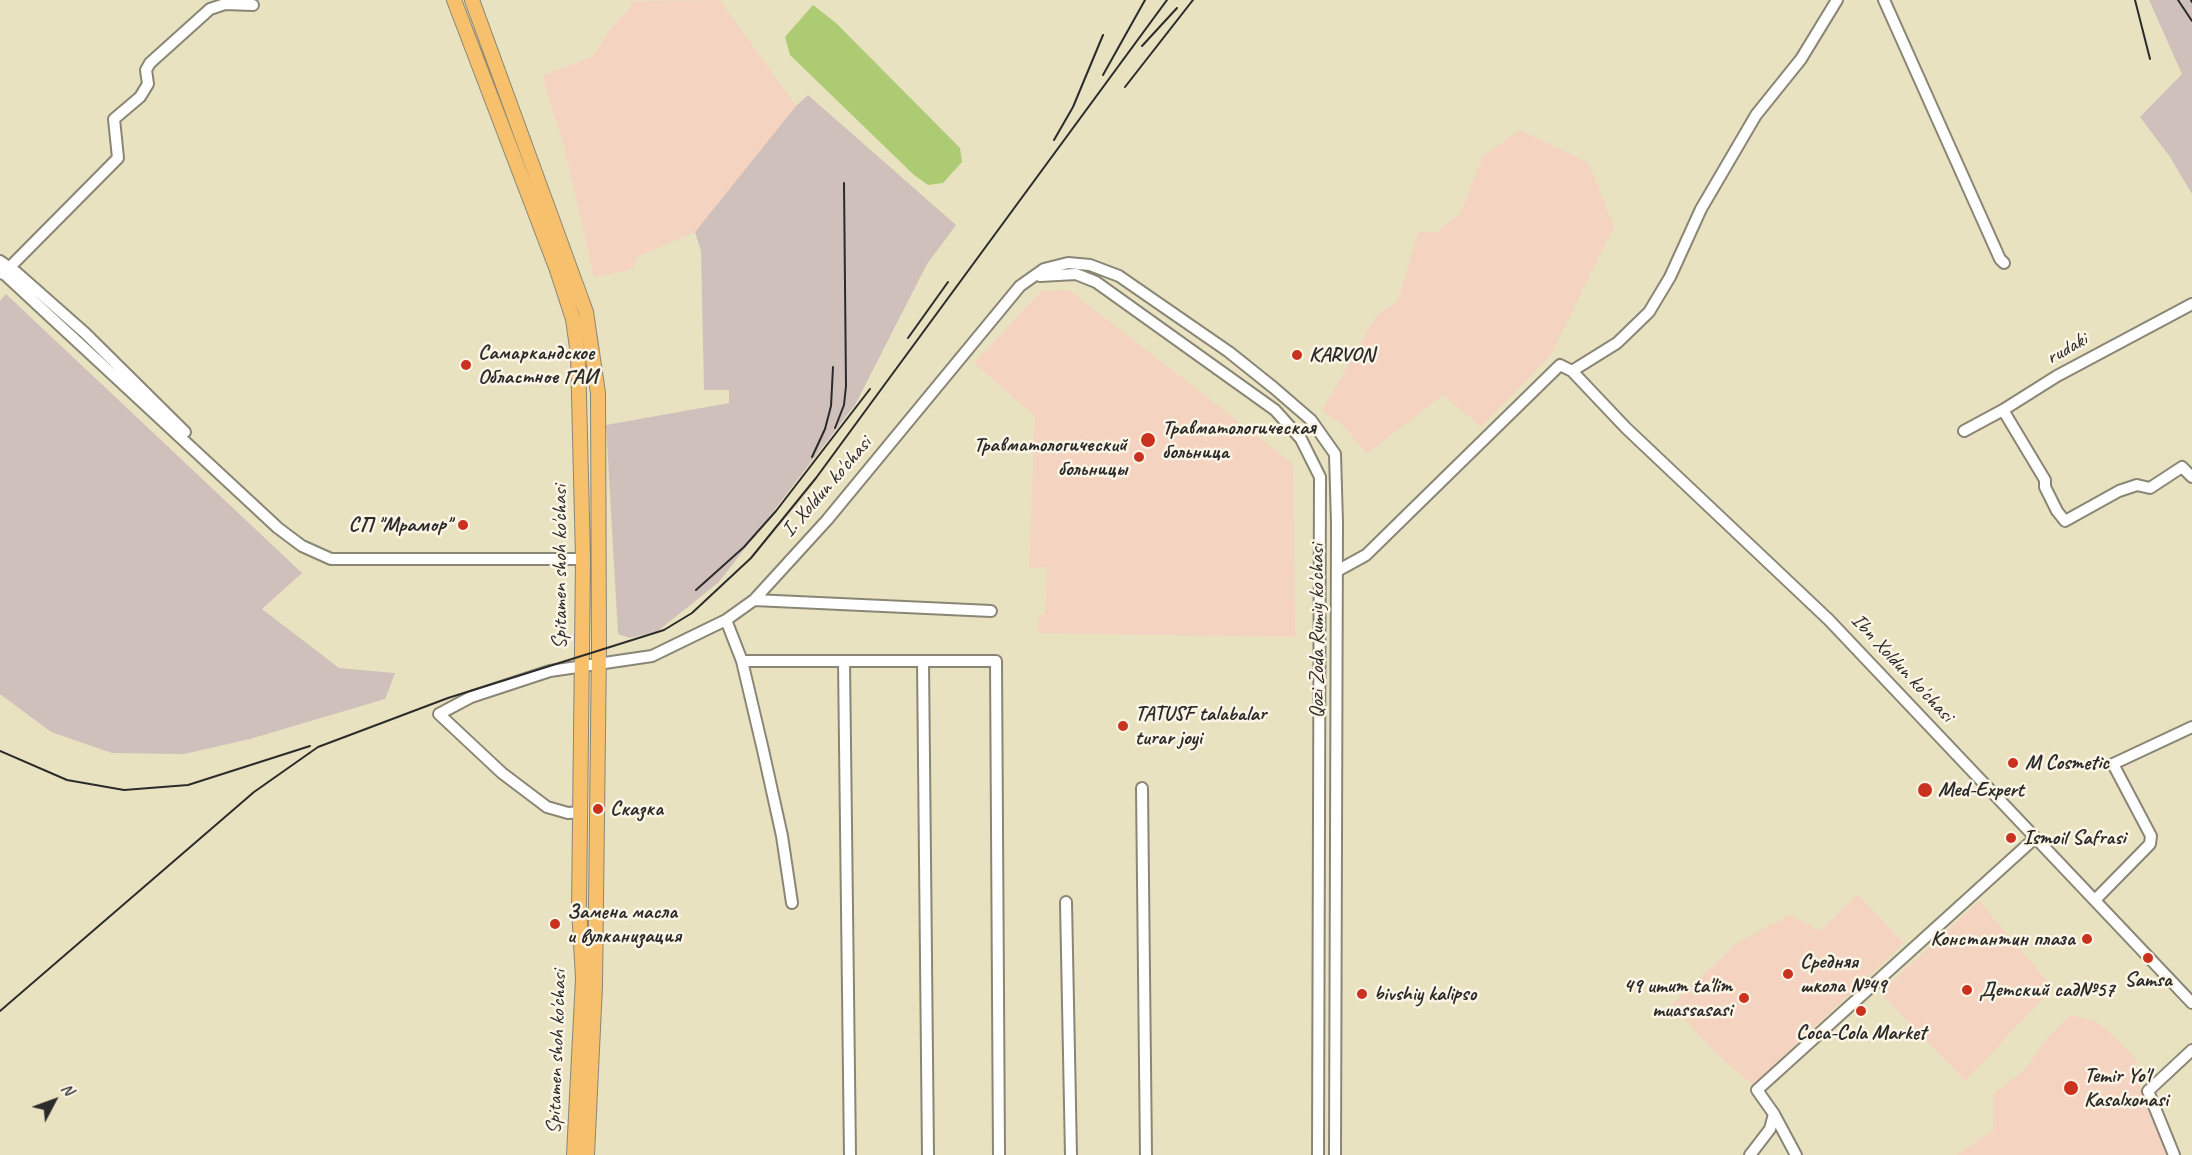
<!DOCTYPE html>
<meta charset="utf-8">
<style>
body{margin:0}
#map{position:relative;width:2192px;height:1155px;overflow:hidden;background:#e9e2c0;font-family:Caveat,sans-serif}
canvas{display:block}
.north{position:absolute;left:24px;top:1071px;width:60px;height:60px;-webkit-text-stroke:4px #fcf5e5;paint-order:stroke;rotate:49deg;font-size:16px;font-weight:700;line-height:24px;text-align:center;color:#2b2b2b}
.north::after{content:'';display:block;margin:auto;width:21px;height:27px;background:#2b2b2b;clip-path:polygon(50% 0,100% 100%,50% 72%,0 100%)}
</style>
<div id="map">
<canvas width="2192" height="1155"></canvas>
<div class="north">N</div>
</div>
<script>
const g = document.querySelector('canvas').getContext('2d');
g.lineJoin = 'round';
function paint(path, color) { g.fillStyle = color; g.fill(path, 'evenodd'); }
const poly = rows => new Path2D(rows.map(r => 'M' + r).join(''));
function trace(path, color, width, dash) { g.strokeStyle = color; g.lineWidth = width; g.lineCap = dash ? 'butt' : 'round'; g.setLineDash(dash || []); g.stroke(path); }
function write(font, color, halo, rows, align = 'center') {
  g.font = font + ' Caveat,sans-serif'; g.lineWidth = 5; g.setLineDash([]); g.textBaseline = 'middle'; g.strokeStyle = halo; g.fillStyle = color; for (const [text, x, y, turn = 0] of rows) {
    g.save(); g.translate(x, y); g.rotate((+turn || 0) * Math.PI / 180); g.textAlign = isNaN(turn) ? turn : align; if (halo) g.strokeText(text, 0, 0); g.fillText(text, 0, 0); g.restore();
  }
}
const built = poly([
 [720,0,796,106,695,232,637,257,633,269,594,277,565,150,542,76,594,56,609,30,631,7,631,1],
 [1520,130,1589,163,1614,227,1551,355,1481,427,1443,395,1367,454,1342,424,1322,411,1376,316,1398,301,1418,232,1436,232,1460,214,1483,156],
 [1069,290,1293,464,1295,637,1038,633,1039,615,1045,615,1047,567,1029,568,1035,416,974,363,1041,291],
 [1858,895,1904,943,1753,1085,1711,1049,1672,1004,1738,942,1791,915,1819,931],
 [1979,901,2053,988,1965,1081,1880,993],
 [2071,1015,2094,1021,2107,1029,2139,1063,2131,1067,2170,1155,1957,1155,1993,1130,1994,1094,2025,1069,2048,1037]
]);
const industrial = poly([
 [2149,0,2192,0,2192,194,2170,157,2140,117,2182,74],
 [808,95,956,225,927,264,855,405,719,582,658,631,630,638,618,634,606,425,729,403,729,390,704,390,701,251,695,232,796,106],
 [6,294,302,573,262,609,339,668,395,673,385,699,250,739,184,754,112,753,51,732,0,694,0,301]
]);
const green = poly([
 [813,5,836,23,960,148,962,162,943,183,928,185,914,175,790,55,785,37]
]);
const minor = poly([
 [1884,0,2000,259,2004,263],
 [0,261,16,272,85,333,185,432],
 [0,270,278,528,302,546,331,559,583,559],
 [3,274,118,158,114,119,140,97,148,84,146,70,150,63,210,9,225,4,253,5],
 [1040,276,1076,274,1096,282,1275,410,1301,439,1320,477,1318,1155],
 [1572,371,1617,343,1649,312,1670,277,1701,209,1756,115,1801,59,1837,0],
 [2003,410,2045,480,2045,487,2057,511,2065,521,2119,491,2137,485,2150,488,2182,467,2192,477],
 [1964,431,2003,410,2057,376,2192,304],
 [1337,571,1366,555,1560,365,1572,371,1626,428,1829,620,2192,1003],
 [754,600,991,611],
 [726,620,742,661,763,750,782,836,792,903],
 [742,661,996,661,999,1155],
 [844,661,850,1155],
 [923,661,928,1155],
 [1142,788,1146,1155],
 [581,812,568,813,547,807,502,773,439,714,471,697,550,671,652,656,726,620,754,600,827,520,1020,286,1044,269,1068,263,1090,265,1119,276,1229,352,1274,388,1311,420,1335,454,1337,523,1335,1155],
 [2096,899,2150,844,2151,836,2113,764,2192,727],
 [1066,902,1071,1155],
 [1774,1114,1796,1155],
 [1750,1155,1770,1129,1774,1114,1757,1090,2035,838],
 [2174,1155,2148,1091,2192,1050]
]);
const major = poly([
 [454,0,557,270,573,319,578,355,583,559,579,908,583,978,574,1155],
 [472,0,586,312,598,393,599,649,595,986,587,1155]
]);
const rail = poly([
 [2135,0,2150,59],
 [2178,0,2192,21],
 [2191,0,2192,2],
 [1142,46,1177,8],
 [1103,75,1145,0],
 [1125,87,1193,0],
 [1054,140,1073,107,1103,35],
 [908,338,948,282],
 [835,428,844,405,846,386,844,183],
 [812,457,825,429,831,406,833,367],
 [696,590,744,547,776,511,870,389],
 [0,751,67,780,124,790,188,785,310,746],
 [0,1011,254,792,318,747,448,698,664,630,692,613,751,558,816,478,1167,0]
]);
const markers = [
 [1297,355,6,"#c8321e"],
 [466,365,6,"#c8321e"],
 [1148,440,8,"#c8321e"],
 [1139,457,6,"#c8321e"],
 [463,525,6,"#c8321e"],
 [1123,726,6,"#c8321e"],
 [2013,763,6,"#c8321e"],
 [1925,790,8,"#c8321e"],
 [598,809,6,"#c8321e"],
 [2011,838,6,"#c8321e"],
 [555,924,6,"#c8321e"],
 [2087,939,6,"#c8321e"],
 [2148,958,6,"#c8321e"],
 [1788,974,6,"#c8321e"],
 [1967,990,6,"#c8321e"],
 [1362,994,6,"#c8321e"],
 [1744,998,6,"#c8321e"],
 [1861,1011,6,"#c8321e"],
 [2071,1088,8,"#c8321e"]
];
const streetNames = [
 ["rudaki",2067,349,-29],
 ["I. Xoldun ko'chasi",827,487,-49],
 ["Spitamen shoh ko'chasi",560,567,-90],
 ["Qozi Zoda Rumiy ko'chasi",1317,631,-90],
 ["Ibn Xoldun ko'chasi",1902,668,47],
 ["Spitamen shoh ko'chasi",557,1052,-88]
];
const poiNames = [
 ["Самаркандское",478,353],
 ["Областное ГАИ",478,377],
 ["KARVON",1309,355],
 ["Травматологическая",1162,428],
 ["больница",1162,452],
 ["Травматологический",1127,445,"right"],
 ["больницы",1127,469,"right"],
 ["СП \"Мрамор\"",451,525,"right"],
 ["TATUSF talabalar",1135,714],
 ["turar joyi",1135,738],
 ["M Cosmetic",2025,763],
 ["Med-Expert",1938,790],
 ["Сказка",610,809],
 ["Ismoil Safrasi",2023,838],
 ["Замена масла",567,912],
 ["и вулканизация",567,936],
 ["Константин плаза",2075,939,"right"],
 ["Средняя",1800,962],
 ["школа №49",1800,986],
 ["Samsa",2148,980,"center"],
 ["49 umum ta'lim",1732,986,"right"],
 ["muassasasi",1732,1010,"right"],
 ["Детский сад№57",1979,990],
 ["bivshiy kalipso",1374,994],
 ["Coca-Cola Market",1861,1033,"center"],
 ["Temir Yo'l",2084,1076],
 ["Kasalxonasi",2084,1100]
];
paint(built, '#f4d3c0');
paint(industrial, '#d0c0bc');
paint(green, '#accb72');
trace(minor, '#8a8676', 14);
trace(major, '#8a8676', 16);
trace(minor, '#fff', 10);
trace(major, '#f7c06c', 14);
trace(rail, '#2b2b2b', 2);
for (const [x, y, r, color] of markers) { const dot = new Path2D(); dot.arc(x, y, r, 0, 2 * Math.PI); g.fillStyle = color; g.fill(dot); trace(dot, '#fcf5e5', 2); }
write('21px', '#2b2b2b', '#fcf5e5', streetNames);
write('bold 21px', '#2b2b2b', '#fcf5e5', poiNames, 'left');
</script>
